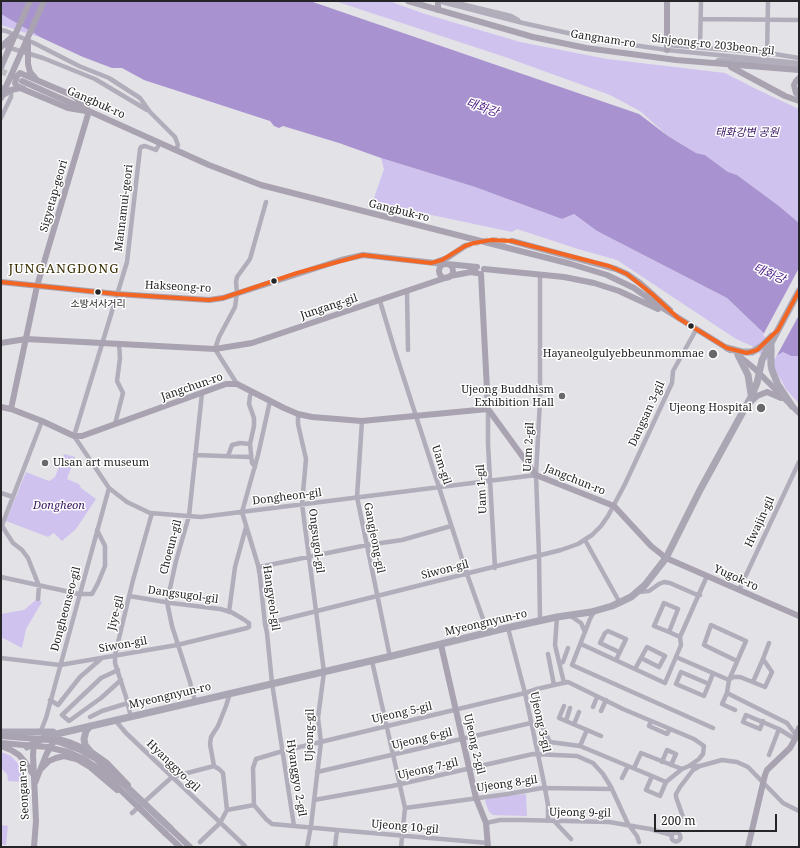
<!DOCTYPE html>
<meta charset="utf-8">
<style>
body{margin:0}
#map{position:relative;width:800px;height:848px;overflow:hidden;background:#e3e2e6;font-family:"Noto Serif",serif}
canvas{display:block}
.frame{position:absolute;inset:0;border:2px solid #252527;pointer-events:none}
.scale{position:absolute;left:654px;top:814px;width:123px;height:18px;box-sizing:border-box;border:2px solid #252527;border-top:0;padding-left:5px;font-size:12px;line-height:14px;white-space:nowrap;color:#252527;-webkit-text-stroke:3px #fff;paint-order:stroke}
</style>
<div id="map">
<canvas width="800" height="848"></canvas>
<div class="frame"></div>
<div class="scale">200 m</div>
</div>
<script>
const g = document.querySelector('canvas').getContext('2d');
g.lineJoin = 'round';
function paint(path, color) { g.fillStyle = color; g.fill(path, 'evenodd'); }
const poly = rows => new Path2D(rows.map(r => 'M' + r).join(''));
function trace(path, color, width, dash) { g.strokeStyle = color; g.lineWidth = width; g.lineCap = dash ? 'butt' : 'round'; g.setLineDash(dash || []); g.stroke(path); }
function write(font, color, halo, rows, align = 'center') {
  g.font = font + ' "Noto Serif","Noto Sans KR",serif'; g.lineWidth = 3; g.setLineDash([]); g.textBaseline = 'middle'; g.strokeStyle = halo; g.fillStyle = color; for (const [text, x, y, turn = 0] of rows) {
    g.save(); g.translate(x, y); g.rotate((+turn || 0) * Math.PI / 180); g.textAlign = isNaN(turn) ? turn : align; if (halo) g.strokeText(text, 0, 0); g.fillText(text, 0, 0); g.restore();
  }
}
const green = poly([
 [335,1,389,1,425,14,520,42,607,59,725,73,756,89,799,109,799,223,779,206,737,175,728,172,705,155,696,153,668,136,640,111,610,95,508,58],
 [1,14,3,15,42,38,1,25],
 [381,158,475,187,562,219,574,214,597,231,727,298,783,352,791,356,799,356,799,404,786,389,773,366,752,346,736,339,617,260,578,249,517,229,512,232,422,213,373,201,384,169],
 [64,454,75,457,67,479,79,484,81,488,96,499,76,529,62,541,54,533,48,537,6,521,26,472,49,481,55,477],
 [37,599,42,602,26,629,22,648,1,637,1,614,24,610],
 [1,752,11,756,22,768,24,773,24,782,8,781,7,774,1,768],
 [526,794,527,816,493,815,489,812,485,801,487,798],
 [1,825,8,826,6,845,1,844]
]);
const water = poly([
 [1,1,310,1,639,114,668,136,696,153,705,155,728,172,737,175,779,206,799,223,799,356,791,356,783,352,774,357,777,351,775,344,727,298,597,231,574,214,562,219,475,187,381,158,339,143,283,126,279,128,274,126,270,121,144,80,122,68,112,68,83,57,42,38,1,14]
]);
const pier = poly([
 [799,268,799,315,775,359,773,359,772,357,775,351,773,345,763,335]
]);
const secondaryTunnel = poly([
 [1,71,16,78],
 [465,246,474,243,491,240,512,241]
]);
const street = poly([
 [438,1,523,23,599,40,667,50,799,63],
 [449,1,511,16,518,20],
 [701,19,799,20],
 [1,30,6,31,34,43,79,66,109,78,140,98,150,112,175,137,178,145,176,150],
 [667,45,768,53,799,58],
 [7,47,43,58,95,79,147,110],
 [700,47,701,1],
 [767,55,768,1],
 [714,63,719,60,799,66],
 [1,87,11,93,11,97,1,118],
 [160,143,156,150,145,146,141,147,140,149,127,262,74,436,109,488,127,502,150,513,201,517,536,475],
 [540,275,540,400,536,475,539,556,540,621],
 [407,292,408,350],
 [380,301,395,351,467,574,488,633],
 [237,384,215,349,219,337,235,307,237,293,236,282,237,277,250,259,266,202],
 [252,392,250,396,249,404,254,418,254,426,250,444,252,463,255,467],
 [488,409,488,444,495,568],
 [298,414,298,424,306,459,302,504,324,672,318,718,321,742,311,826,307,847],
 [362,421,357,497,390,657],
 [115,424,123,393,117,381,120,358,119,343],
 [195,455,251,457],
 [228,456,232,445,240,443,250,444],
 [1,493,13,497],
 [2,526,13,543,22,550,28,558,39,586,38,599],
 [1,528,42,421],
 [585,540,620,603],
 [259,567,367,545,402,540,451,526],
 [1,577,79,594,92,594,98,583,105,566,105,546,97,530],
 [739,590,799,462],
 [638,592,649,591,659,584,664,582,670,583,695,594,700,595],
 [229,612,235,567,246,527],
 [594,612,590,619,572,665,713,728],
 [569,615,581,623,585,632],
 [557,617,555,645,564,683],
 [265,624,561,550,578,544,592,535,601,526,608,516,625,484,672,383,673,371,696,330],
 [508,628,525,693,543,778,548,805,548,821],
 [669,632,678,609,664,603,654,626,669,632,680,637],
 [581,644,665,683,681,645,680,637,707,576],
 [548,654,554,685,537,689,537,702,543,728,550,742,580,746,652,776],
 [676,657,729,680,733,677,740,677,765,687,772,672,763,659,753,682],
 [1,658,60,665,177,645,247,628,249,627,249,623,243,619,231,612,220,609,171,603,129,596],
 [763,659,769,643],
 [616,660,626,639,608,631,605,633,600,643,619,652],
 [372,661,405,808,401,847],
 [737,661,704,645,711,625,746,641,729,680,727,693,787,723,796,735],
 [560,663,563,662,568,648],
 [635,669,647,647,665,656,659,667,641,658],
 [118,670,101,678,62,715,69,721,101,698,121,680],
 [709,684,704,696,676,684,681,672,709,684,713,673],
 [554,685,568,682,623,709,694,739,704,746,703,754,699,759,689,766],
 [727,693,722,704,735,710],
 [50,700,58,705,80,677,102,658],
 [195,701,190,682,172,626,167,602,176,561,189,516,202,393],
 [564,706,559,718,601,736],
 [593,707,597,697],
 [601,711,606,700],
 [90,717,102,711,128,703],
 [131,717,126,697,115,663,115,655,133,580,152,513],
 [115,720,126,733,245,846],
 [566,721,570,708],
 [651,721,649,726,667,734,670,729],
 [763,721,760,729,743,722,746,715,779,729,795,739],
 [574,724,579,712],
 [40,733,46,718,109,488],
 [580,746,587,730],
 [769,755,779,729],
 [662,762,667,750,676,754,671,765],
 [214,766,210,744,211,737,218,726,226,706,230,693],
 [634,768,641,753,682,769],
 [317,772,531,723],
 [622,778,628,766],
 [666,782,652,776,646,790,660,796,666,782,682,769,689,766,700,766],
 [314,800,392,786,533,754,577,756,593,763,603,774,611,787,628,824,637,836,639,842],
 [254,805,266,819,272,824,294,826,272,683,267,633,265,624,260,577,258,565,242,512,258,455,270,401],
 [405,808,508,794,542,788,612,789],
 [227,810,254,805,253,768,256,759,283,751,525,693,537,689],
 [132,813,172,777,214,766,219,769,223,773,227,810],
 [683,817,676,797,676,794,680,787,693,770,700,766,722,760,737,762,748,767,783,803,799,811],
 [554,821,571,839],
 [486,823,500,820,521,820,609,822,650,829,672,835],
 [294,826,337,830],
 '671.5 837a4.5 4.5 0 1 1 9 0a4.5 4.5 0 1 1-9 0Z',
 [200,842,220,823,227,810],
 [335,847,337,830,488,843]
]);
const secondary = poly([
 [408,1,533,37,586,48,676,60,799,70],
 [667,1,667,50],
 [731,67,785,96,799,101],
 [799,78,796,81,794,85,796,93,799,95],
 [22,81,209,165,261,185,571,264,607,275,634,288,661,307,730,350],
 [74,96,88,110],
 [68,108,86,111],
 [512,241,616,269,627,274,640,283,670,310],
 [436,262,447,258,465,246],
 [447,264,477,267],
 '439 271a7 7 0 1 1 14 0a7 7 0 1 1-14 0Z',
 [484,269,564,277,594,283,619,291,658,309],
 [481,274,488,409],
 [450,276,471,272,477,273],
 [1,282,117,294,209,300,223,298,341,260,363,255,444,264],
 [1,343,26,339,215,349,252,343,448,277],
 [739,356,755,369,799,413],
 [749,404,757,396,767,392,781,398],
 [1,407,11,409,42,421,74,436,82,436,226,384,237,384,284,408,298,414,312,417,362,421,488,409,536,475,614,506,651,546,666,558,799,616],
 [11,409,37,286,89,111],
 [441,645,476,798,486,823,488,847],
 [49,736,69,742,90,751,107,763,128,785],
 [34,741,33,755,36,821,34,847],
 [1,746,11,750,19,755,25,762,32,773],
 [73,757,90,767,117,790],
 [42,768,49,761,56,758,64,756,76,759],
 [35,783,46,755,52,744,58,738],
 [170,828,190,847],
 [165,833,180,847],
 [748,847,765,775,767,770,790,748,795,739,799,728]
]);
const primary = poly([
 [771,345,771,365,772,370,778,385,792,406],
 [727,348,742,352,752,352,762,346,772,336],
 [738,355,748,375,751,394],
 [1,732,53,732],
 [27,747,48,736,396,655,502,629,557,617,591,612,612,606,631,597,645,585,666,558,700,490,751,397,757,383,762,360,765,354,799,291],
 [90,751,85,745,84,739,86,731,90,726]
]);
const secondaryBridge = poly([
 [438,1,438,10],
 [28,42,28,64,30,72,36,79],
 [1,47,14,35],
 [1,67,30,1],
 [24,89,17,86,15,83,17,76,20,73,74,96],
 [3,95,11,90,20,88,68,108],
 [1,98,44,1],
 [1,736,49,740,59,742,80,750,96,759,130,790],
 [1,743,47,747,68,752,84,759,100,770,165,833]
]);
const primaryBridge = poly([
 [130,790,170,828]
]);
const bus1 = poly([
 [1,282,117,294,209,300,223,298,297,273,363,255,431,263,442,260,465,246,474,243,491,240,512,241,609,266,627,274,652,294,678,318,727,348,747,353,757,350,778,330,799,291]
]);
const markers = [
 [274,281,3.5,"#252527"],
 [98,292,3.5,"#252527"],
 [691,326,3.5,"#252527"],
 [713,354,5,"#68676a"],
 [562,396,4,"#68676a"],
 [761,408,5,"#68676a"],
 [45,463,4,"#68676a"]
];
const busNames = [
 ["소방서사거리",98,304]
];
const streetNames = [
 ["Gangnam-ro",603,39,9],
 ["Sinjeong-ro 203beon-gil",713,45,6],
 ["Gangbuk-ro",96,103,24],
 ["Sigyetap-geori",54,196,-74],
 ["Mannamui-geori",124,208,-83],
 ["Gangbuk-ro",399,211,14],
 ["Hakseong-ro",178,287,3],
 ["Jungang-gil",329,307,-18],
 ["Jangchun-ro",192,387,-19],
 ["Dangsan 3-gil",647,414,-65],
 ["Uam 2-gil",529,447,-87],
 ["Uam-gil",441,465,72],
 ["Jangchun-ro",575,480,22],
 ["Uam 1-gil",482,489,-93],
 ["Dongheon-gil",287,497,-7],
 ["Hwajin-gil",760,522,-65],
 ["Gangjeong-gil",374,538,79],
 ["Ongsugol-gil",316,541,83],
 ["Choeun-gil",171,547,-75],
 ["Siwon-gil",445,570,-14],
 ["Yugok-ro",736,578,24],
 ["Dangsugol-gil",183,595,8],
 ["Hangyeol-gil",271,598,82],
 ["Dongheonseo-gil",66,609,-75],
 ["Jiye-gil",116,613,-76],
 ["Myeongnyun-ro",486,623,-13],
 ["Siwon-gil",123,645,-10],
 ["Myeongnyun-ro",170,696,-13],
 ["Ujeong 5-gil",402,713,-13],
 ["Ujeong 3-gil",540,722,78],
 ["Ujeong-gil",310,735,-89],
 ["Ujeong 6-gil",422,739,-13],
 ["Ujeong 2-gil",474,744,77],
 ["Hyanggyo-gil",173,766,44],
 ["Ujeong 7-gil",428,769,-13],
 ["Hyanggyo 2-gil",296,778,81],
 ["Ujeong 8-gil",507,784,-8],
 ["Seongan-ro",24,790,-93],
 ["Ujeong 9-gil",580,813,1],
 ["Ujeong 10-gil",405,827,5]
];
const parkNames = [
 ["태화강변 공원",747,133],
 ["Dongheon",59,506]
];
const poiNames = [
 ["Hayaneolgulyebbeunmommae",704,354],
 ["Ujeong Buddhism",554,390],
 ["Exhibition Hall",554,403],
 ["Ujeong Hospital",752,408],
 ["Ulsan art museum",53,463,"left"]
];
const waterNames = [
 ["태화강",482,108,19],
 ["태화강",769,274,24]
];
const quarterNames = [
 ["JUNGANGDONG",64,269]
];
paint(green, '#d0c2ef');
paint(water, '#a893d0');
paint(pier, '#e3e2e6');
trace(secondaryTunnel, '#bdbcc0', 6, [6, 3]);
trace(street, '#b1adba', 4.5);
trace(secondary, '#a8a2b1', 6);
trace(primary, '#aaa6b3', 7);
trace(secondaryBridge, '#a8a2b1', 6);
trace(primaryBridge, '#aaa6b3', 7);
trace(bus1, '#f26522', 4);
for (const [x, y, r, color] of markers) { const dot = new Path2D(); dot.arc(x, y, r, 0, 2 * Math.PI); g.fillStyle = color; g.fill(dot); trace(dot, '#fff', 1.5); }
write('10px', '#252527', '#fff', busNames);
write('11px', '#252527', '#fff', streetNames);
write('italic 11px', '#340f5e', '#fff', parkNames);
write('11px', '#252527', '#fff', poiNames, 'right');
write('italic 12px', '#4f2188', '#fff', waterNames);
g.letterSpacing = '1px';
write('13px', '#3a2e03', '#fff', quarterNames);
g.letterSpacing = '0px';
</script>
